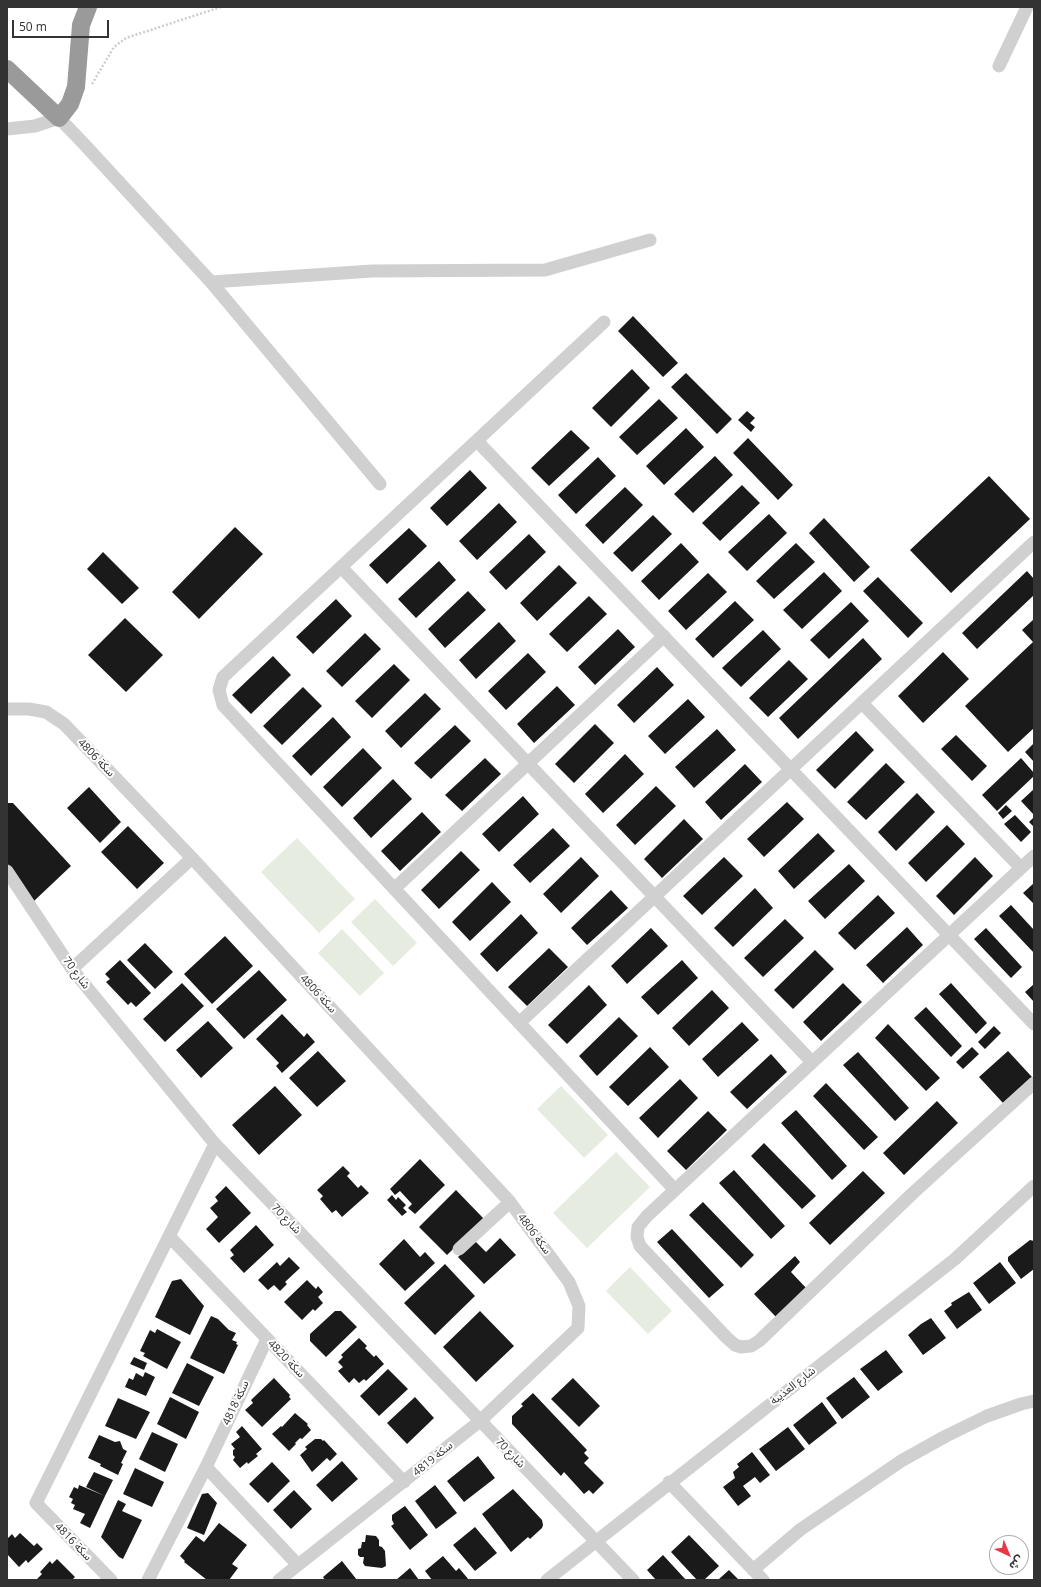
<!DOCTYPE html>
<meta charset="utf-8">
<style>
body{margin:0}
#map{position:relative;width:1041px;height:1587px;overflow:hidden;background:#fff;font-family:"Open Sans","Noto Sans Arabic",sans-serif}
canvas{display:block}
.frame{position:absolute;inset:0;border:8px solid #333;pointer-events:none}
.north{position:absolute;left:989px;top:1535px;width:40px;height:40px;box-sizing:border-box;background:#fff;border:1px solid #adadad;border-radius:50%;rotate:136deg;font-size:11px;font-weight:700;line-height:16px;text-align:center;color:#333}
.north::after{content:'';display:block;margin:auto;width:14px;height:18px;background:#e63946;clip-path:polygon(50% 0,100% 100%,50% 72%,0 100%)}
.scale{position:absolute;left:12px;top:20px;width:97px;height:18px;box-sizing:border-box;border:2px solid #333;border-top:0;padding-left:5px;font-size:12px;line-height:14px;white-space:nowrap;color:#333;-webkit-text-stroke:3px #fff;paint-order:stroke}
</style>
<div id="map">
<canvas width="1041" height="1587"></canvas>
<div class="frame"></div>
<div class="north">ش</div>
<div class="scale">50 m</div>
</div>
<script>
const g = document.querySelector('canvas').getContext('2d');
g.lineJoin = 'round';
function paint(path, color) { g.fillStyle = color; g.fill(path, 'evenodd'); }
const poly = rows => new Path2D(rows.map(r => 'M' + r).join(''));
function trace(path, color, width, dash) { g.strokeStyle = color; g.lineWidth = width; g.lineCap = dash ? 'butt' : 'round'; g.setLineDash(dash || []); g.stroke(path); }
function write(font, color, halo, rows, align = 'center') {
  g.font = font + ' "Open Sans","Noto Sans Arabic",sans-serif'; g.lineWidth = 4; g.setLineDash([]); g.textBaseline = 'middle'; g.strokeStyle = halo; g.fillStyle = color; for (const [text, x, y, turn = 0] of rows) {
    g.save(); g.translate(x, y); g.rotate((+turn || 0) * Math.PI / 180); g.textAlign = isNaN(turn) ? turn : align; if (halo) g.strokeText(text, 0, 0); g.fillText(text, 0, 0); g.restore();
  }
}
const green = poly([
 [297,838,355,899,319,933,261,872],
 [375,899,417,943,393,966,351,922],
 [342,929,384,973,360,996,318,953],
 [561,1086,608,1135,584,1158,537,1109],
 [616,1152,650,1187,587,1248,553,1213],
 [630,1267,672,1311,648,1334,606,1291]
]);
const building = poly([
 [633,316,678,363,663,377,618,331],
 [632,369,650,388,611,427,592,408],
 [686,373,732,419,717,434,671,387],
 [659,399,678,418,637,455,619,437],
 [747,411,755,418,750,423,755,427,751,432,738,420],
 [686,428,704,447,664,485,646,466],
 [571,430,590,448,549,486,531,468],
 [748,438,793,485,778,500,733,453],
 [715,456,733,475,693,513,674,494],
 [598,457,616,476,576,514,558,495],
 [470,470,487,488,447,526,430,508],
 [989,476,1030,519,951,593,910,550],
 [742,485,760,503,720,541,702,523],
 [625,487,643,505,603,544,585,525],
 [499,503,517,522,477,560,459,541],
 [769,514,787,533,747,571,728,552],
 [653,515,672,534,632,572,613,553],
 [824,518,870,567,854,582,809,533],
 [235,527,263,554,199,619,172,592],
 [409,528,427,546,387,584,369,565],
 [529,534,546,552,506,590,489,572],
 [681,543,699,562,659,600,641,581],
 [796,543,815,562,774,599,756,581],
 [103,552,139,588,122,604,87,569],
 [439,561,456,580,416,618,398,599],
 [559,565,577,583,537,621,520,603],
 [1027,571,1034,579,1034,595,977,649,962,633],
 [824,572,842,591,802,629,783,610],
 [708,573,727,592,686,630,668,611],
 [878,577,923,623,908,638,863,591],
 [468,591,486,610,445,648,428,629],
 [589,596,607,614,567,652,549,634],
 [336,599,352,616,313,654,296,637],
 [735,601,754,620,713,658,695,639],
 [851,602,869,621,829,659,810,640],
 [125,618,163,655,126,692,88,655],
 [1034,619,1034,728,1008,752,965,706,1033,642,1022,630],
 [499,622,516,641,476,679,459,660],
 [618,629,635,647,595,685,578,667],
 [763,630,781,649,741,687,722,668],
 [365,633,381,649,342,687,326,671],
 [863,638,882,659,798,739,779,718],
 [943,652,969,679,923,723,898,696],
 [528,653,546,672,506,710,488,691],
 [273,656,291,675,251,714,232,695],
 [789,660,808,679,768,717,749,698],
 [394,664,410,680,372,718,355,701],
 [657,667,674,685,634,723,617,705],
 [557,686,575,705,534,743,517,724],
 [303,687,322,706,282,745,263,726],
 [425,693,441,709,401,748,385,731],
 [688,699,705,717,665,754,648,736],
 [333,717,351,737,311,776,292,756],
 [595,724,614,743,574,783,555,764],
 [455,725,471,741,431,779,414,763],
 [717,729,736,750,694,788,675,767],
 [856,731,874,750,835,789,816,770],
 [956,735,987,766,972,781,941,749],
 [1034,743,1034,762,1025,752],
 [363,748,382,768,342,807,323,787],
 [625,754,644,774,603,813,585,794],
 [485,758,501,774,462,811,445,795],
 [1021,758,1034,773,1034,776,997,811,982,795],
 [886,763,905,782,866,820,847,802],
 [745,764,762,782,721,820,705,802],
 [393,779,412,799,371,838,353,818],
 [656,786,676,806,635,845,616,825],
 [89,787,121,822,100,843,67,808],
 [1034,789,1034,815,1021,801],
 [917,793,935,812,896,851,878,832],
 [523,796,539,814,499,852,482,834],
 [787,802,804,819,764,857,747,839],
 [7,803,13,803,71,866,34,901,7,863],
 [1006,805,1012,811,1003,819,998,813],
 [422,812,441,832,400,871,381,851],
 [1015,815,1031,832,1021,842,1004,824],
 [1034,817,1034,827,1029,822],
 [684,819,703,839,662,878,644,859],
 [947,825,965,844,926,882,908,863],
 [128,826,164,863,137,889,101,852],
 [553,828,570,846,530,883,513,865],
 [818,833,835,851,794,889,778,871],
 [461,851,480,870,439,909,421,890],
 [581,857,599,876,561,913,543,894],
 [724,857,743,876,702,915,683,896],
 [975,857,993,876,954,915,936,896],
 [849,864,865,881,825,919,808,901],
 [492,882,511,902,470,941,452,922],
 [1034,883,1034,904,1023,893],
 [755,888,773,908,733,947,714,928],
 [611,890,628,908,587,945,571,928],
 [878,895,895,913,855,950,838,933],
 [1011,905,1034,930,1034,953,999,916],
 [521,914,538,933,497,972,480,954],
 [785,919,804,938,763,977,744,958],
 [907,927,923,945,883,983,866,965],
 [651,928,668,946,627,984,611,966],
 [986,928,1022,967,1011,978,974,939],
 [225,936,253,966,212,1004,184,974],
 [145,943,173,972,155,989,127,960],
 [549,948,568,967,527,1006,508,987],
 [815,950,834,969,793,1009,774,990],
 [120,960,151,993,136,1007,131,1002,128,1005,106,982,110,979,105,974],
 [682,960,698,978,658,1015,641,997],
 [259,970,287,1000,244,1039,216,1009],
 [182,983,204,1006,165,1042,143,1019],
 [843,983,862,1002,821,1041,803,1022],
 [951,983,987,1023,976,1034,939,994],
 [1034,984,1034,1002,1025,992],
 [589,985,607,1005,567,1044,548,1025],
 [712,990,729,1008,689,1046,672,1028],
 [926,1007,962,1046,951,1057,914,1018],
 [282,1014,304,1037,307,1033,315,1042,282,1073,276,1066,279,1063,256,1039],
 [619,1017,638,1036,597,1076,579,1056],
 [208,1021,233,1048,201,1078,176,1050],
 [742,1022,759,1040,718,1077,702,1059],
 [888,1024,940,1078,926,1091,875,1038],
 [994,1026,1001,1033,985,1049,978,1042],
 [650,1047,669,1067,628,1106,609,1087],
 [972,1047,979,1054,963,1069,956,1062],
 [318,1051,346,1081,317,1107,289,1078],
 [1008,1051,1032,1077,1003,1103,979,1077],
 [858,1052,909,1108,895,1121,843,1065],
 [771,1054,787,1072,747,1109,730,1092],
 [680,1079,698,1098,658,1138,639,1118],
 [826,1083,878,1137,864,1150,813,1096],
 [275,1086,302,1115,259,1155,232,1125],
 [937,1101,958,1123,904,1175,883,1153],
 [796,1110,847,1166,832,1180,781,1123],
 [708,1111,727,1130,686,1170,667,1151],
 [764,1143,816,1196,802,1209,751,1156],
 [420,1159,445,1185,415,1214,408,1208,412,1204,400,1191,395,1195,390,1189],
 [343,1166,350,1173,347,1176,358,1188,361,1185,369,1193,342,1217,336,1210,332,1213,320,1199,323,1196,317,1190],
 [734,1170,785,1226,771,1239,719,1183],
 [863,1171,885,1193,830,1245,809,1223],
 [226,1186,251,1213,219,1243,206,1229,218,1217,210,1208,218,1201,215,1197],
 [456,1190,484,1219,447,1255,419,1227],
 [392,1195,396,1200,398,1197,406,1205,403,1208,407,1212,402,1216,387,1200],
 [703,1202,754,1255,741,1268,689,1215],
 [256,1225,274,1245,244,1273,230,1258,234,1255,230,1250],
 [672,1229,724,1285,709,1298,657,1242],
 [500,1238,516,1255,484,1284,458,1257,475,1241,486,1252],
 [404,1239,420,1257,425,1252,435,1263,405,1291,379,1264],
 [1030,1240,1034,1241,1034,1269,1021,1279,1008,1261,1008,1257],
 [795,1256,800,1262,791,1272,807,1289,777,1318,754,1294],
 [289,1257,300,1268,285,1282,287,1284,280,1291,274,1285,268,1290,258,1280,277,1262,280,1266],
 [1000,1262,1016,1283,989,1304,973,1283],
 [445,1264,475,1296,435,1335,404,1303],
 [181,1279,204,1306,190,1335,155,1317,172,1281],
 [307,1280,316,1289,318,1286,323,1292,318,1297,323,1303,315,1311,313,1309,302,1320,284,1302],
 [969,1292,982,1310,957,1329,944,1311,952,1305,951,1303],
 [335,1311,341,1311,357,1327,326,1357,310,1341,310,1334],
 [480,1311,514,1346,476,1382,443,1347],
 [211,1316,218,1319,229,1330,236,1333,232,1340,237,1342,236,1344,238,1345,224,1374,190,1358],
 [931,1318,946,1338,923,1355,908,1335,921,1324],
 [157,1329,181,1342,167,1369,143,1356,145,1353,140,1351,150,1330,155,1333],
 [359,1338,367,1346,365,1348,374,1357,376,1355,384,1364,366,1381,364,1379,359,1383,354,1378,349,1383,338,1371,343,1367,338,1362,343,1357,341,1355],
 [886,1350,903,1372,878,1391,860,1369],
 [134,1357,147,1363,144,1370,130,1364],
 [187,1363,214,1377,199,1406,172,1393],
 [388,1369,408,1389,379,1416,360,1396],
 [145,1372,155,1377,146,1396,125,1387,129,1378,133,1380,136,1373,143,1377],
 [854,1377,870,1397,842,1419,826,1398],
 [274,1378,290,1395,289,1397,291,1399,262,1427,245,1410,253,1403,251,1400],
 [573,1378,600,1406,579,1427,551,1399],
 [533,1393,587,1450,584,1453,589,1458,584,1463,604,1483,593,1494,589,1490,584,1494,564,1472,561,1476,512,1424,512,1416,523,1406,521,1404],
 [170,1397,199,1412,186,1439,157,1424],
 [415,1397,434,1418,407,1444,387,1423],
 [118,1398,150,1412,136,1439,105,1426],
 [822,1402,837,1423,809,1445,793,1425],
 [295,1413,308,1424,307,1425,311,1430,302,1439,300,1438,295,1443,296,1444,289,1451,272,1434,281,1426,282,1427],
 [242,1426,262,1449,256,1454,258,1456,248,1464,247,1462,240,1468,233,1460,235,1457,233,1455,233,1450,235,1449,231,1444,240,1437,236,1432],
 [788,1427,805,1449,776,1471,759,1449],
 [152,1432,178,1444,165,1472,139,1459],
 [99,1435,115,1442,120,1441,123,1449,127,1451,121,1463,123,1464,118,1475,100,1466,101,1464,88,1458],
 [315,1439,321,1439,323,1441,324,1440,337,1454,330,1461,327,1458,312,1472,300,1455,307,1449,305,1447],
 [752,1452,770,1475,760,1483,755,1477,743,1486,751,1496,738,1506,723,1487,735,1478,733,1472,739,1467,737,1464],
 [478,1456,495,1478,464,1502,447,1481],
 [342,1461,358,1479,332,1502,316,1485],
 [272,1462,290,1481,268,1503,249,1484],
 [135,1468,164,1482,152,1507,123,1494],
 [94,1472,113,1480,105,1496,86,1487],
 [79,1485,105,1496,90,1528,80,1523,85,1514,73,1509,75,1505,71,1503,73,1499,69,1497,74,1487,78,1489],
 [435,1485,457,1513,436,1529,415,1501],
 [513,1489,542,1520,543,1525,542,1528,530,1539,528,1537,511,1552,482,1514],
 [294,1490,312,1509,291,1529,273,1510],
 [208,1493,217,1503,204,1535,187,1528,202,1494],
 [118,1500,126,1504,122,1511,142,1520,123,1559,119,1557,101,1537],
 [405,1506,428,1535,410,1550,391,1526,394,1524,392,1520,392,1515],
 [219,1523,247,1545,232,1564,238,1568,229,1580,207,1580,184,1562,185,1561,180,1556,196,1536,204,1542],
 [475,1527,497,1553,475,1571,453,1545],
 [20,1533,34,1546,37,1543,43,1549,28,1563,26,1560,19,1567,7,1554,7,1539,12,1534,15,1538],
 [366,1535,376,1536,379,1540,379,1546,382,1547,385,1551,386,1566,382,1568,365,1566,363,1563,364,1557,360,1557,358,1555,358,1549,361,1548,362,1542,365,1542],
 [689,1535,719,1566,704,1580,697,1580,671,1552],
 [663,1555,686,1580,656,1580,647,1570],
 [443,1556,456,1571,459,1568,469,1580,432,1580,425,1571],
 [57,1559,75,1577,72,1580,36,1580,42,1574,40,1572,50,1561,52,1564],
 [342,1561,357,1580,325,1580,323,1577],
 [410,1568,419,1580,396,1580],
 [729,1570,739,1580,719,1579]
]);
const path = poly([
 [92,84,114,47,126,38,221,7]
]);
const minor = poly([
 [999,66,1027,7],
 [7,129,35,126,59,118,84,144,211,282,380,484],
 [211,282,372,271,545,270,650,240],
 [604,322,223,677,219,690,223,705,675,1190],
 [477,441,1034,1024],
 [341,567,812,1062],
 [862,703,1021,868],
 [7,709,29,709,46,712,64,724,192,858,510,1202,569,1282,579,1306,578,1328,480,1421,279,1580],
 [1034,856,647,1216,638,1227,637,1237,640,1246,726,1337,735,1345,741,1347,751,1346,759,1341,913,1193,1034,1083],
 [7,871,72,969,215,1144,633,1580],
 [394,889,664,636],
 [72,969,192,858],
 [519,1023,1034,542],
 [169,1236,404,1482],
 [459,1249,510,1202],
 [206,1467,298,1565],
 [669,1482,763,1580],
 [753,1570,801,1529,901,1461,946,1436,987,1416,1021,1404,1034,1401],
 [111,1580,36,1503,215,1144],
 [148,1580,206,1467,267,1339],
 [547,1580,955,1259,1034,1186]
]);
const highway = poly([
 [7,69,59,118,70,104,76,87,81,25,88,7]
]);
const streetNames = [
 ["سكة 4806",96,758,46],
 ["شارع 70",76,973,53],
 ["سكة 4806",318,994,47],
 ["شارع 70",286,1219,46],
 ["سكة 4806",534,1234,53],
 ["سكة 4820",286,1359,46],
 ["شارع العذيبة",793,1386,-38],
 ["سكة 4818",236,1403,-65],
 ["شارع 70",510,1453,46],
 ["سكة 4819",433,1459,-39],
 ["سكة 4816",73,1542,46]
];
paint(green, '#e6ecdf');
paint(building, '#1a1a1a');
trace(path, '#cdcdcd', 2.5, [2, 2]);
trace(minor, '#d0d0d0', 13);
trace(highway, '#9a9a9a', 18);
write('11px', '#333', '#fff', streetNames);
</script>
